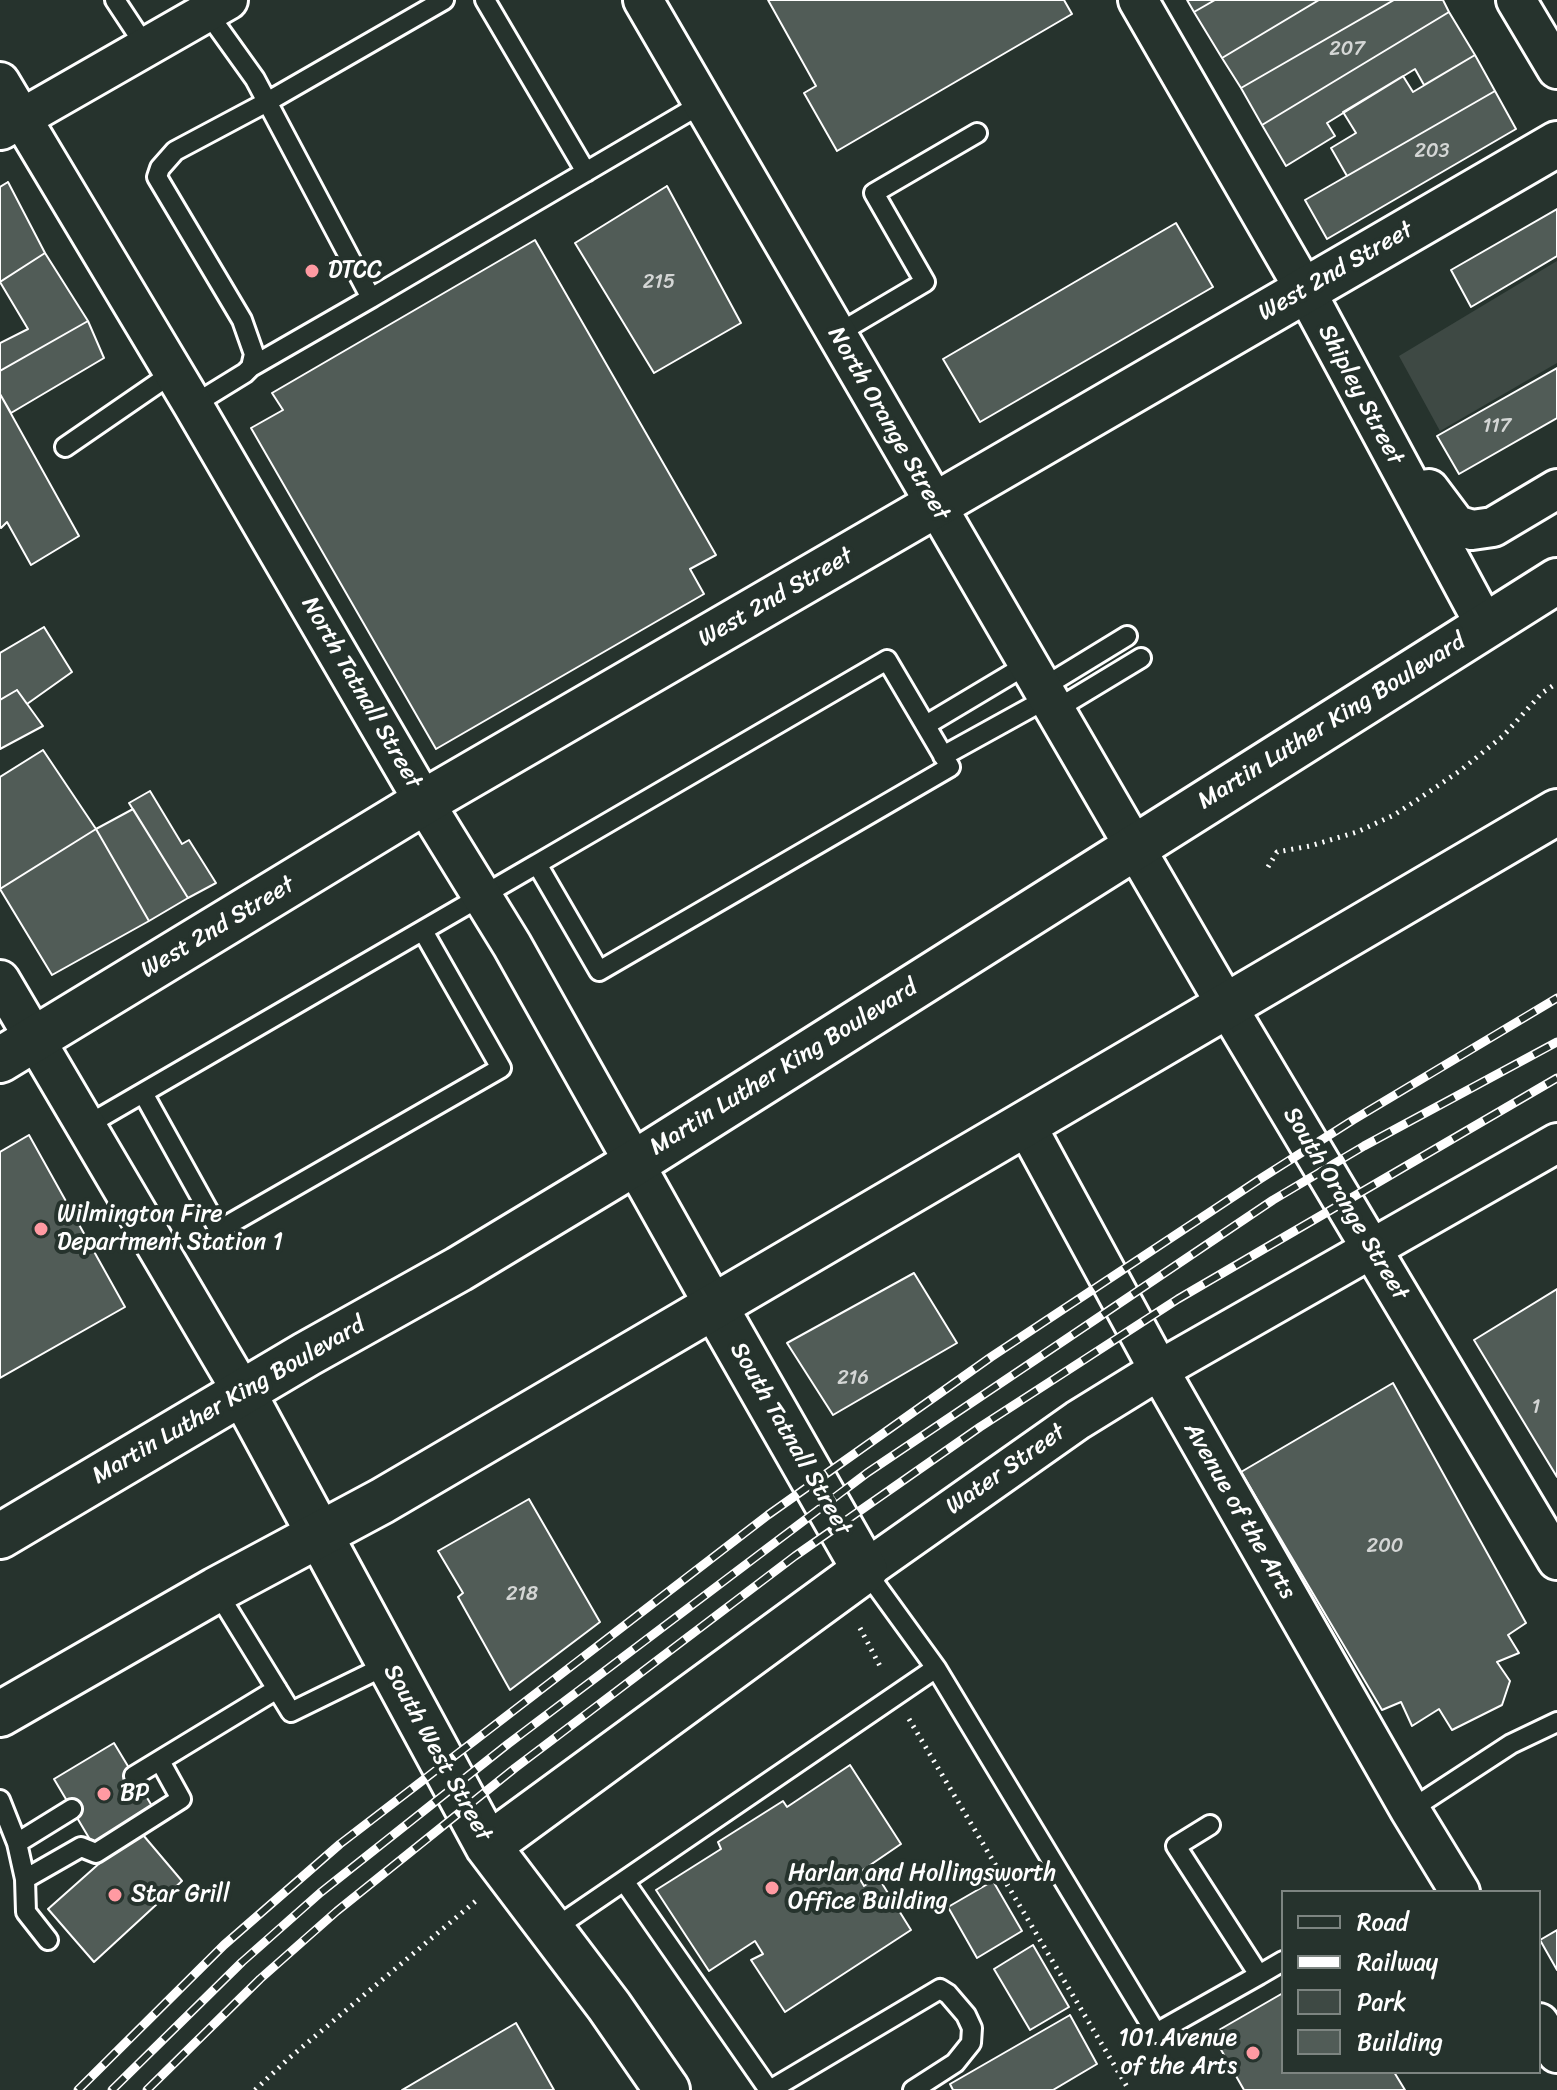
<!DOCTYPE html>
<style>
body{margin:0}
#map{position:relative;width:1557px;height:2090px;overflow:hidden;background:#26332d;font-family:Sriracha,sans-serif}
canvas{display:block}
.legend{position:absolute;left:1281px;top:1890px;width:260px;height:184px;box-sizing:border-box;background:#26332d;border:2px solid #7d8581;margin:0;padding:10px 14px;list-style:none;font-size:24px;color:#fff}
.legend li{display:flex;align-items:center;gap:16px;height:40px}
.legend b{width:40px;border:2px solid #7d8581}
</style>
<div id="map">
<canvas width="1557" height="2090"></canvas>
<ul class="legend">
<li><b style="height:10px;background:#26332d"></b>Road</li>
<li><b style="height:10px;background:#fff"></b>Railway</li>
<li><b style="height:22px;background:#3e4944"></b>Park</li>
<li><b style="height:22px;background:#515c57"></b>Building</li>
</ul>
</div>
<script>
const g = document.querySelector('canvas').getContext('2d');
g.lineJoin = 'round';
function paint(path, color) { g.fillStyle = color; g.fill(path, 'evenodd'); }
const poly = rows => new Path2D(rows.map(r => 'M' + r).join(''));
function trace(path, color, width, dash) { g.strokeStyle = color; g.lineWidth = width; g.lineCap = dash ? 'butt' : 'round'; g.setLineDash(dash || []); g.stroke(path); }
function write(font, color, halo, rows, align = 'center') {
  g.font = font + ' Sriracha,sans-serif'; g.lineWidth = 8; g.setLineDash([]); g.textBaseline = 'middle'; g.strokeStyle = halo; g.fillStyle = color; for (const [text, x, y, turn = 0] of rows) {
    g.save(); g.translate(x, y); g.rotate((+turn || 0) * Math.PI / 180); g.textAlign = isNaN(turn) ? turn : align; if (halo) g.strokeText(text, 0, 0); g.fillText(text, 0, 0); g.restore();
  }
}
const green = poly([
 [1557,261,1557,363,1440,431,1399,356]
]);
const building = poly([
 [768,0,1064,0,1072,14,837,151,804,93,816,86,768,0],
 [1187,0,1215,0,1194,12,1187,0],
 [1215,0,1319,0,1222,58,1194,12,1215,0],
 [1319,0,1394,0,1241,88,1222,58,1319,0],
 [1394,0,1443,0,1449,12,1262,125,1241,88,1394,0],
 [1449,12,1475,55,1424,85,1415,69,1327,123,1335,136,1286,166,1262,125,1449,12],
 [1475,55,1495,91,1347,176,1331,148,1356,133,1343,112,1403,76,1413,92,1475,55],
 [1495,91,1516,129,1327,239,1305,200,1495,91],
 [8,182,45,253,0,282,0,187,8,182],
 [667,186,741,323,654,373,575,243,667,186],
 [1557,209,1557,256,1471,307,1451,270,1557,209],
 [1176,223,1213,287,980,422,943,359,1176,223],
 [535,240,716,555,690,569,704,594,436,749,251,428,283,410,272,393,535,240],
 [45,253,88,321,0,371,0,343,28,329,0,282,45,253],
 [88,321,104,358,11,413,0,394,0,371,88,321],
 [1557,368,1557,418,1459,474,1437,436,1557,368],
 [0,394,79,536,31,565,7,522,1,528,0,526,0,394],
 [44,627,72,672,27,704,17,690,0,700,0,653,44,627],
 [17,690,43,726,0,749,0,700,17,690],
 [43,750,96,829,0,889,0,777,43,750],
 [150,791,182,844,189,840,216,883,188,898,129,803,150,791],
 [133,809,188,898,149,921,96,829,133,809],
 [96,829,149,921,52,975,0,889,96,829],
 [29,1135,125,1307,0,1378,0,1152,29,1135],
 [914,1273,957,1343,833,1415,787,1343,914,1273],
 [1557,1289,1557,1477,1474,1340,1557,1289],
 [1393,1383,1526,1623,1508,1635,1519,1653,1497,1662,1510,1681,1502,1705,1452,1730,1439,1709,1412,1726,1401,1702,1382,1710,1241,1472,1393,1383],
 [529,1499,600,1622,510,1690,458,1597,463,1593,438,1551,529,1499],
 [114,1743,155,1811,95,1848,54,1779,114,1743],
 [850,1765,901,1844,857,1874,864,1886,878,1877,911,1930,785,2012,751,1960,763,1954,755,1941,709,1971,656,1890,721,1849,718,1842,783,1801,787,1807,850,1765],
 [138,1829,182,1881,94,1962,48,1909,138,1829],
 [993,1881,1022,1931,977,1958,948,1907,993,1881],
 [1557,1930,1557,1970,1540,1940,1557,1930],
 [1033,1945,1069,2007,1030,2030,994,1969,1033,1945],
 [1283,1993,1283,2072,1394,2072,1405,2090,1244,2090,1212,2034,1283,1993],
 [1070,2015,1097,2064,1053,2090,953,2090,950,2084,1070,2015],
 [516,2023,554,2090,402,2090,516,2023]
]);
const path = poly([
 [1268,867,1277,852,1310,846,1357,832,1394,815,1420,798,1461,770,1503,736,1542,693,1557,683],
 [860,1628,881,1668],
 [909,1719,1129,2090],
 [255,2090,288,2059,477,1900]
]);
const service = poly([
 [115,0,146,47],
 [485,0,586,172],
 [207,12,255,79,371,298,703,103],
 [837,334,925,282,874,193,977,133],
 [251,367,371,298],
 [193,405,245,373,251,367,254,354,242,320,157,177,160,168,175,151,267,102,444,0],
 [65,447,174,372],
 [887,660,950,767,599,971,537,864,887,660],
 [1042,688,1127,636],
 [1055,710,1141,658],
 [926,725,1028,664],
 [943,756,1048,698],
 [143,1093,219,1230,501,1068,423,931],
 [84,1127,537,864],
 [865,1570,936,1668,1156,2033,1259,1975,1176,1846,1210,1825],
 [216,1590,291,1712,389,1664],
 [134,1776,277,1689],
 [0,1800,17,1843,25,1879,26,1912,48,1940],
 [1410,1810,1511,1744,1557,1722],
 [17,1843,72,1809],
 [25,1879,81,1847,96,1853,181,1799,160,1761],
 [624,1881,769,2090],
 [552,1930,936,1668],
 [1259,1975,1283,1961],
 [770,2090,940,1989,948,1994,966,2015,972,2028,971,2043,955,2063,913,2090]
]);
const minor = poly([
 [643,0,1228,1008,1557,1560],
 [1138,0,1305,290,1485,625],
 [1516,0,1557,69],
 [0,82,193,405,424,802,512,945,715,1307],
 [1,130,228,0],
 [1429,489,1456,525,1472,530,1493,527,1557,489],
 [0,980,243,1393],
 [1026,1125,1159,1370,1410,1810,1460,1892],
 [865,1570,1078,1420,1159,1370,1557,1143],
 [1539,2023,1557,2053]
]);
const tertiary = poly([
 [243,1393,488,1846,609,2006,667,2090],
 [488,1846,865,1570,715,1307]
]);
const primary = poly([
 [0,1060,424,802,1557,144],
 [0,1536,307,1354,459,1269,633,1164,1557,581],
 [0,1714,216,1590,382,1501,1557,812]
]);
const rail = poly([
 [78,2090,224,1945,340,1844,768,1515,991,1357,1260,1179,1353,1120,1557,998],
 [112,2090,242,1962,320,1893,508,1744,867,1473,1273,1200,1364,1146,1557,1042],
 [147,2090,260,1979,337,1911,515,1768,795,1556,980,1427,1178,1299,1557,1078]
]);
const markers = [
 [312,271,8,"#ff9aa2"],
 [41,1229,8,"#ff9aa2"],
 [104,1794,8,"#ff9aa2"],
 [772,1888,8,"#ff9aa2"],
 [115,1895,8,"#ff9aa2"],
 [1253,2053,8,"#ff9aa2"]
];
const numberNames = [
 ["207",1347,50],
 ["203",1432,152],
 ["215",659,283],
 ["117",1497,427],
 ["216",853,1379],
 ["1",1536,1408],
 ["200",1385,1547],
 ["218",522,1595]
];
const poiNames = [
 ["DTCC",328,271],
 ["Wilmington Fire",57,1215],
 ["Department Station 1",57,1243],
 ["BP",120,1794],
 ["Harlan and Hollingsworth",788,1874],
 ["Office Building",788,1902],
 ["Star Grill",131,1895],
 ["101 Avenue",1237,2039,"right"],
 ["of the Arts",1237,2067,"right"]
];
const streetNames = [
 ["West 2nd Street",1336,272,-30],
 ["Shipley Street",1360,395,62],
 ["North Orange Street",888,424,60],
 ["West 2nd Street",776,598,-30],
 ["North Tatnall Street",361,693,60],
 ["Martin Luther King Boulevard",1332,722,-32],
 ["West 2nd Street",218,928,-31],
 ["Martin Luther King Boulevard",784,1068,-32],
 ["South Orange Street",1345,1204,59],
 ["Martin Luther King Boulevard",229,1401,-30],
 ["South Tatnall Street",790,1439,60],
 ["Water Street",1006,1470,-35],
 ["Avenue of the Arts",1239,1511,60],
 ["South West Street",437,1753,61]
];
paint(green, '#3e4944');
paint(building, '#515c57');
trace(building, '#fff', 2);
trace(service, '#fff', 24);
trace(minor, '#fff', 44);
trace(tertiary, '#fff', 50);
trace(primary, '#fff', 50);
trace(path, '#fff', 5, [2, 6]);
trace(service, '#26332d', 18);
trace(minor, '#26332d', 38);
trace(tertiary, '#26332d', 44);
trace(primary, '#26332d', 44);
trace(rail, '#fff', 9);
trace(rail, '#26332d', 6, [18]);
for (const [x, y, r, color] of markers) { const dot = new Path2D(); dot.arc(x, y, r, 0, 2 * Math.PI); g.fillStyle = color; g.fill(dot); trace(dot, '#26332d', 3); }
write('20px', '#d4d6d5', null, numberNames);
write('24px', '#fff', '#26332d', poiNames, 'left');
write('24px', '#fff', '#26332d', streetNames);
</script>
